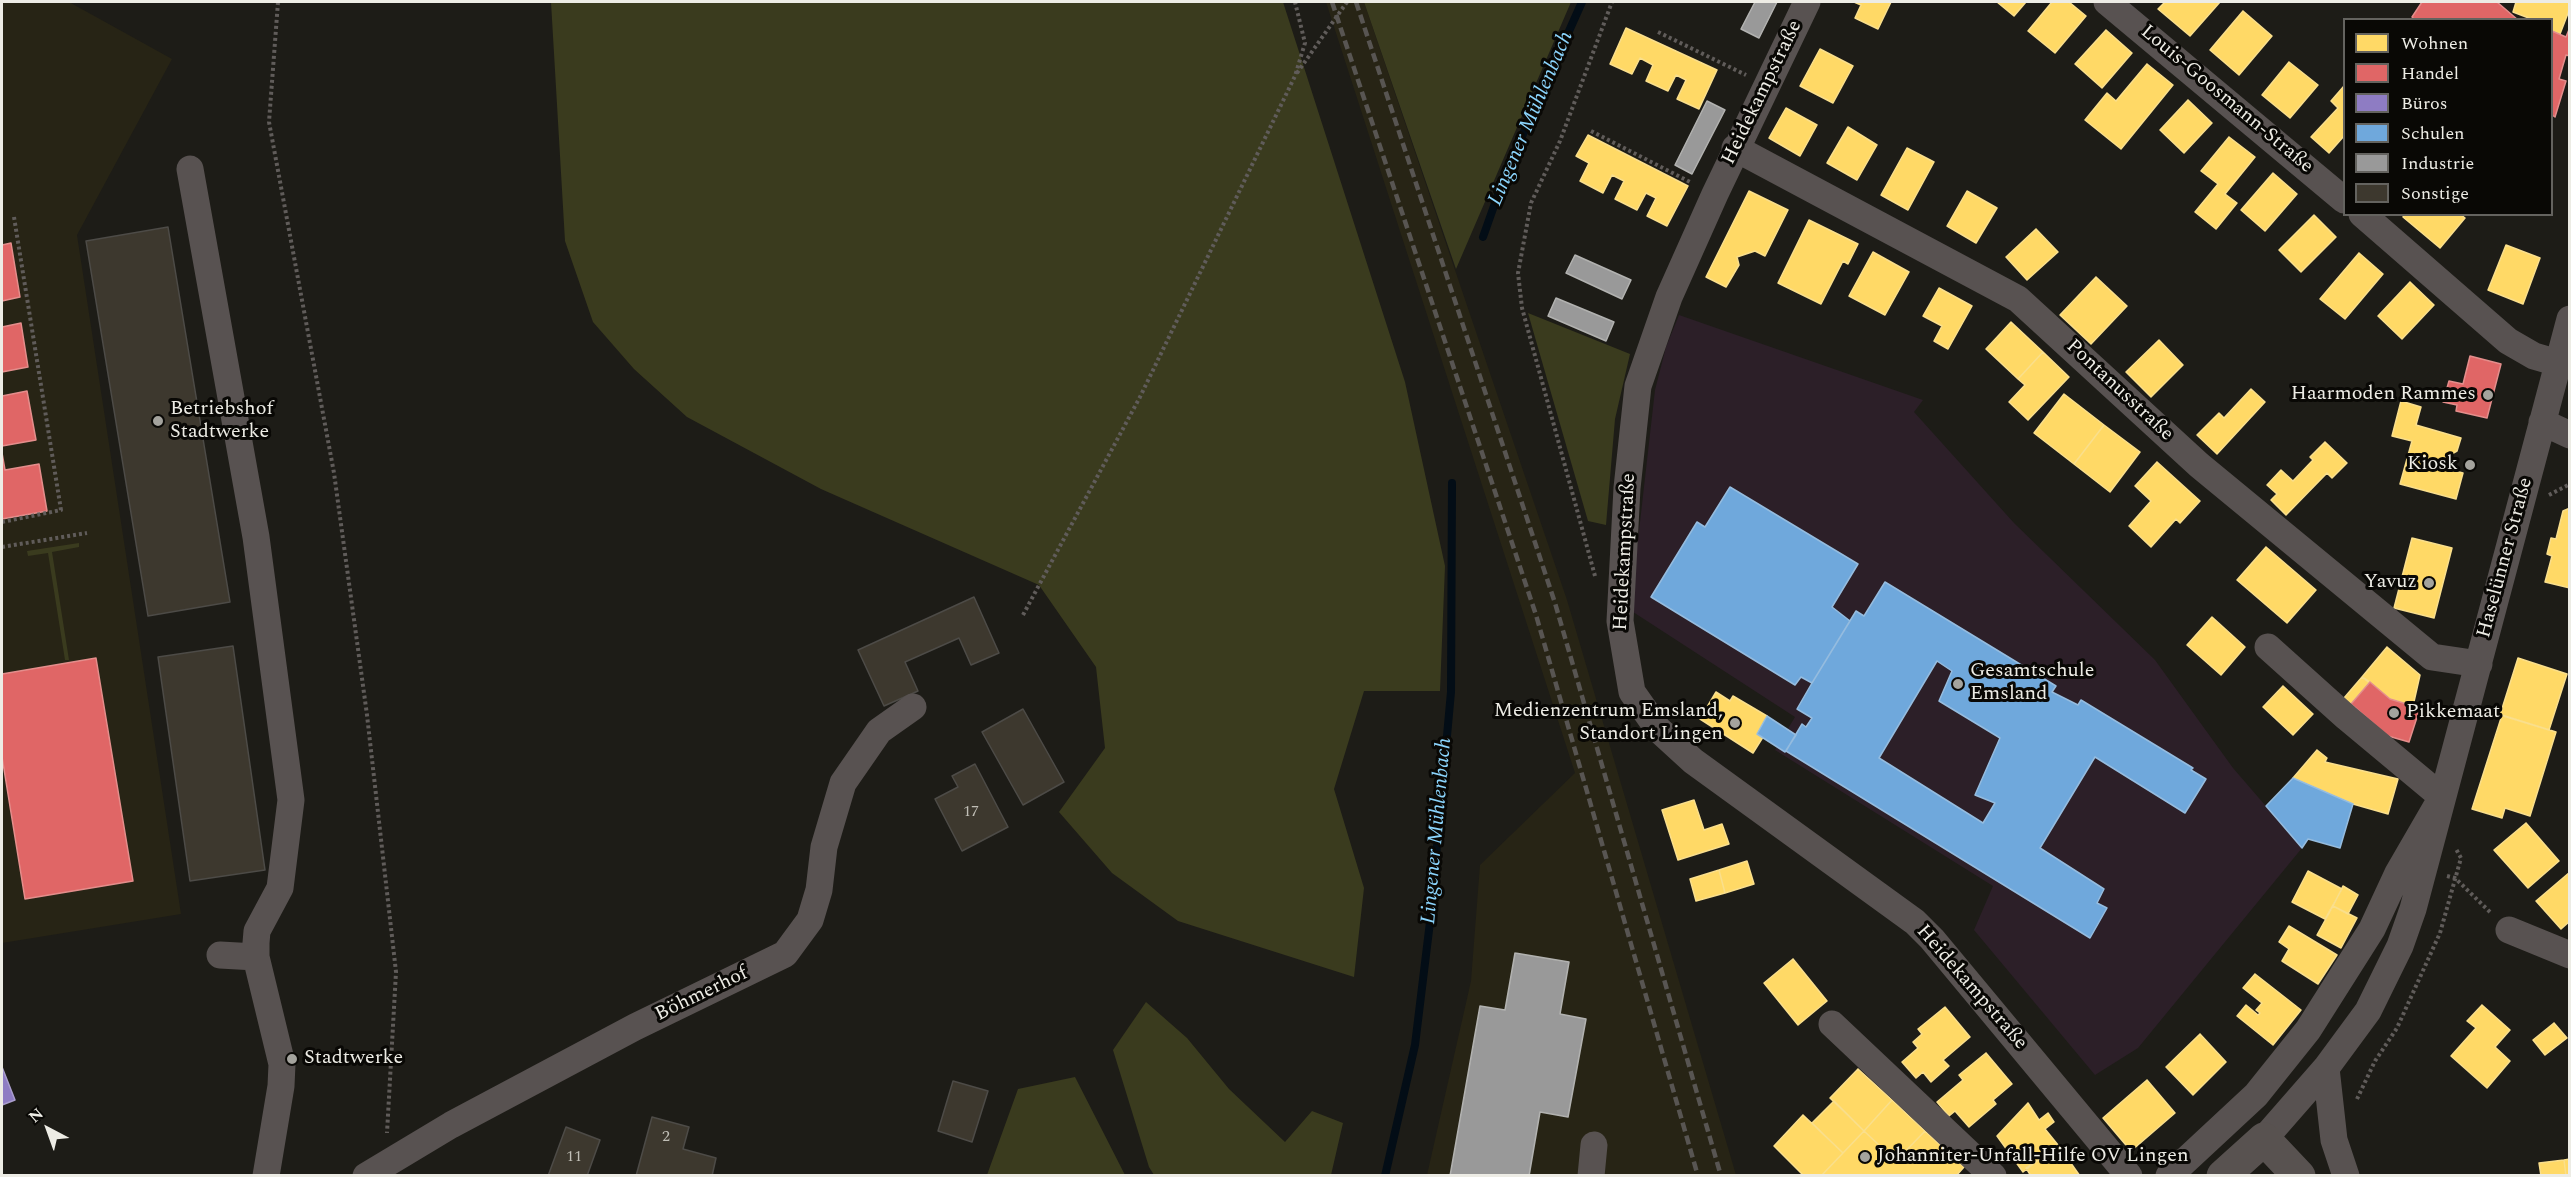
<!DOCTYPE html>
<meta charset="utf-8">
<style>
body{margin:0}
#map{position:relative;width:2571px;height:1177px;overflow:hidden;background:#1d1c17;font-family:Spectral,serif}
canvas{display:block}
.frame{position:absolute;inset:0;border:3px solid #edece5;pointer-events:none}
.legend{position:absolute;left:2343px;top:18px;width:210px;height:198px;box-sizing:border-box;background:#090805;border:2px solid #64635f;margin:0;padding:8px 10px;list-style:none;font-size:18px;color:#edece5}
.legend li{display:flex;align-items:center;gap:12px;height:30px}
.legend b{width:30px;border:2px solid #64635f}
.north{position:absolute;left:18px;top:1099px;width:60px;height:60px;-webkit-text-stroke:4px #090805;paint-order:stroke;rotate:319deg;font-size:16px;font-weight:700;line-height:24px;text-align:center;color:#edece5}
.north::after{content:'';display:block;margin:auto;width:21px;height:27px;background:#edece5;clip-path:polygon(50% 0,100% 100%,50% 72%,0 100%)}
</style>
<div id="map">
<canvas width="2571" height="1177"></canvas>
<div class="frame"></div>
<ul class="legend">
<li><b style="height:16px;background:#ffd966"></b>Wohnen</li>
<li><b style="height:16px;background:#e06666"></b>Handel</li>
<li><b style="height:16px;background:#8e7cc3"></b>Büros</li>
<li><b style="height:16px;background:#6fa8dc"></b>Schulen</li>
<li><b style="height:16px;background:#999"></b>Industrie</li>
<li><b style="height:16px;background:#3d382e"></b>Sonstige</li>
</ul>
<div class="north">N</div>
</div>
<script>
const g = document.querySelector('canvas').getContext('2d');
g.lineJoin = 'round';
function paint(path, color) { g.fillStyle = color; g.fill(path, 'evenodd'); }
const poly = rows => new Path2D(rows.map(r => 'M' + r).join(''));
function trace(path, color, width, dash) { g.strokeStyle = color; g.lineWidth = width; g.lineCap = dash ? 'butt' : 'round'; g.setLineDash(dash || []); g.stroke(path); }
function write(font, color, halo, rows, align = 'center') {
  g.font = font + ' Spectral,serif'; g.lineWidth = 6; g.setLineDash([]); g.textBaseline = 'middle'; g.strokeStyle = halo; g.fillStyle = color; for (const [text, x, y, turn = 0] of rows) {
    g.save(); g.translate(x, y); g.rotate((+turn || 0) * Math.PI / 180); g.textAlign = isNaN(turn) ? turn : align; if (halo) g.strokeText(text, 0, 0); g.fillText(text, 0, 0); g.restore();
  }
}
const built = poly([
 [2,2,69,2,172,59,77,235,181,914,2,943],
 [1326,2,1364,2,1567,600,1736,1175,1427,1175,1471,981,1480,865,1575,773]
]);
const education = poly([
 [1679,315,1923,400,1914,412,2014,523,2155,660,2233,768,2302,848,2138,1048,2095,1075,1974,930,1993,886,1775,750,1795,717,1630,610,1655,390,1666,347]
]);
const green = poly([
 [551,2,1283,2,1405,382,1445,566,1440,691,1364,691,1334,789,1364,888,1354,977,1178,921,1112,873,1059,812,1105,748,1096,667,1039,585,821,489,687,417,634,369,593,322,565,241],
 [1364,2,1571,2,1456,269],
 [1528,313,1630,354,1615,419,1606,525,1588,521],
 [79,543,79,547,52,552,69,660,65,660,48,553,28,556,27,551],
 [1146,1002,1187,1038,1229,1089,1285,1142,1312,1111,1343,1123,1331,1175,1154,1175,1149,1167,1113,1050],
 [1075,1077,1125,1175,987,1175,1018,1089]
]);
const homes = poly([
 [1854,2,1891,2,1878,29,1855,18,1861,5,1854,2],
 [1997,2,2026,2,2014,16,1997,2],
 [2052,2,2069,2,2086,16,2055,53,2028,31,2052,2],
 [2165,2,2220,2,2190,36,2158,9,2165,2],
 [2516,2,2570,2,2570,8,2560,34,2552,31,2552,20,2534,20,2513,12,2516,2],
 [2243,11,2272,36,2239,75,2210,50,2243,11],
 [1626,28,1717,70,1699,109,1677,99,1686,80,1676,75,1668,91,1646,81,1653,65,1640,58,1632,74,1610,64,1626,28],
 [2106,30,2132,53,2102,88,2075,64,2106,30],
 [1820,49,1853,66,1833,103,1800,86,1820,49],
 [2289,62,2318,85,2290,118,2262,95,2289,62],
 [2147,64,2173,85,2121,149,2085,120,2107,93,2116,101,2147,64],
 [2344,86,2344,136,2329,153,2311,137,2338,108,2331,101,2344,86],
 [2188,100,2212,123,2184,153,2160,130,2188,100],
 [1786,108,1817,125,1800,156,1769,138,1786,108],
 [1848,127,1877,145,1857,180,1827,163,1848,127],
 [1588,135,1688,186,1667,226,1647,216,1656,198,1646,193,1637,210,1615,199,1624,181,1612,175,1603,193,1580,181,1589,163,1576,156,1588,135],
 [2229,137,2255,157,2225,194,2237,203,2216,229,2195,212,2218,184,2201,171,2229,137],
 [1907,148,1934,162,1908,210,1881,195,1907,148],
 [2273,173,2297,194,2265,231,2241,210,2273,173],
 [1749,191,1788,210,1765,256,1755,251,1737,257,1739,265,1726,287,1706,277,1749,191],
 [1967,191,1997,208,1976,243,1947,226,1967,191],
 [2405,214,2460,214,2465,218,2440,248,2403,217,2405,214],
 [2314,215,2336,237,2301,272,2279,250,2314,215],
 [1809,220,1858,244,1848,264,1843,261,1821,304,1778,283,1809,220],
 [2036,229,2058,252,2027,280,2006,257,2036,229],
 [2506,245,2540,258,2523,304,2488,290,2506,245],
 [1873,252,1909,272,1885,315,1849,296,1873,252],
 [2359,253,2383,274,2345,319,2320,299,2359,253],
 [2096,277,2127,306,2091,344,2060,315,2096,277],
 [2410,282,2434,305,2402,339,2378,316,2410,282],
 [1939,288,1972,306,1948,349,1934,341,1942,326,1923,316,1939,288],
 [2011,322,2043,352,2018,379,1986,349,2011,322],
 [2159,340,2183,365,2151,397,2126,372,2159,340],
 [2043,352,2069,377,2028,420,2009,402,2025,385,2018,379,2043,352],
 [2251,389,2265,402,2217,454,2197,435,2219,413,2224,418,2251,389],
 [2064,394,2104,425,2074,464,2034,433,2064,394],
 [2401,401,2421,407,2416,425,2461,438,2457,451,2432,465,2463,473,2456,499,2400,484,2412,441,2392,436,2401,401],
 [2104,425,2140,452,2110,492,2074,464,2104,425],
 [2325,442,2347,463,2332,478,2327,473,2286,515,2271,500,2277,494,2267,485,2281,470,2293,481,2313,460,2310,457,2325,442],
 [2157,462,2200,501,2180,523,2176,519,2151,547,2129,526,2151,501,2135,486,2157,462],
 [2570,508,2570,588,2545,582,2552,556,2547,554,2551,538,2556,539,2563,511,2570,508],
 [2412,538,2452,548,2434,618,2394,608,2412,538],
 [2266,547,2316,590,2287,623,2237,580,2266,547],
 [2212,617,2245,647,2221,675,2187,645,2212,617],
 [2387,647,2420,675,2413,706,2390,699,2362,677,2387,647],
 [2518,658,2567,674,2549,730,2500,715,2518,658],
 [2362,677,2370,682,2351,704,2344,698,2362,677],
 [2283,686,2313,714,2293,735,2263,707,2283,686],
 [1716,692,1730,701,1733,696,1767,716,1757,734,1763,737,1753,753,1700,719,1716,692],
 [2502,715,2556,732,2530,816,2505,808,2502,818,2472,809,2502,715],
 [2317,750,2327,758,2325,762,2398,779,2388,814,2353,804,2293,778,2317,750],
 [1694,800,1704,830,1722,824,1729,844,1678,860,1662,810,1694,800],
 [2526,823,2559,861,2528,888,2494,850,2526,823],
 [1747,861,1754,884,1725,893,1719,870,1747,861],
 [1719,870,1725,893,1696,901,1690,879,1719,870],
 [2308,871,2342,889,2325,919,2292,902,2308,871],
 [2570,872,2570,921,2561,929,2536,901,2570,872],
 [2343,886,2358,895,2348,914,2333,906,2343,886],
 [2333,906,2357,918,2341,948,2317,935,2333,906],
 [2289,926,2337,955,2318,984,2282,961,2289,949,2279,942,2289,926],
 [1793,959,1827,1001,1798,1025,1764,983,1793,959],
 [2255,974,2301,1010,2273,1045,2237,1016,2246,1005,2258,1015,2260,1013,2256,1010,2262,1003,2243,988,2255,974],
 [2482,1005,2510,1030,2495,1047,2510,1061,2487,1088,2451,1056,2476,1028,2467,1021,2482,1005],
 [1945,1007,1970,1037,1943,1060,1949,1066,1931,1082,1923,1072,1916,1078,1902,1062,1918,1048,1913,1042,1922,1034,1918,1029,1945,1007],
 [2554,1023,2567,1038,2545,1055,2533,1040,2554,1023],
 [2200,1034,2226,1062,2193,1095,2166,1067,2200,1034],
 [1986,1053,2012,1084,1993,1100,1996,1104,1969,1127,1955,1111,1949,1116,1937,1102,1963,1080,1959,1075,1986,1053],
 [1858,1069,1892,1100,1864,1131,1830,1098,1858,1069],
 [2147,1080,2175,1113,2131,1151,2103,1118,2147,1080],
 [1892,1100,1925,1131,1896,1161,1864,1131,1892,1100],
 [1834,1101,1864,1131,1843,1153,1812,1123,1834,1101],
 [2028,1103,2039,1120,2048,1113,2054,1122,2045,1129,2058,1145,2023,1172,1997,1136,2028,1103],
 [1803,1115,1843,1153,1821,1176,1804,1176,1774,1146,1803,1115],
 [1864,1131,1896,1161,1925,1131,1964,1167,1956,1176,1821,1176,1864,1131],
 [2058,1145,2080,1176,2031,1176,2026,1168,2058,1145],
 [2570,1159,2570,1176,2566,1176,2564,1160,2570,1159],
 [2564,1160,2566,1176,2541,1176,2539,1163,2564,1160]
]);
const shops = poly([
 [2422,2,2497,2,2518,20,2415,20,2412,17,2422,2],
 [2570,27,2570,56,2566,55,2559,79,2566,81,2555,117,2552,115,2552,31,2566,37,2570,27],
 [11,243,20,297,2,301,2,245,11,243],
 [21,323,28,367,2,372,2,327,21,323],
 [2470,356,2501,364,2487,418,2456,411,2457,405,2443,402,2449,381,2463,384,2470,356],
 [27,391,36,440,2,446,2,396,27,391],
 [2,453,5,470,39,464,47,511,2,519,2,453],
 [96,658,133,881,25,899,2,757,2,674,96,658],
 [2370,682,2390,699,2420,708,2409,742,2388,736,2351,704,2370,682]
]);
const offices = poly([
 [2,1067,15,1100,2,1105,2,1067]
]);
const schools = poly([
 [1730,487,1858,564,1832,607,1850,621,1812,683,1801,677,1795,685,1651,597,1697,522,1705,527,1730,487],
 [1885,582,2056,686,2052,692,2078,705,2081,700,2193,768,2191,770,2206,779,2185,813,2095,757,2040,848,2104,889,2097,903,2107,908,2090,938,1786,751,1802,724,1806,727,1812,718,1797,709,1812,683,1856,611,1864,616,1885,582],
 [1937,661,1952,671,1939,701,2000,738,1975,795,1995,803,1983,823,1879,758,1937,661],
 [1767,716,1796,735,1785,752,1757,734,1767,716],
 [2293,778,2353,804,2340,848,2308,839,2302,848,2266,806,2293,778]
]);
const industry = poly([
 [1755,2,1777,2,1759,38,1741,29,1755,2],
 [1707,101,1725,110,1692,174,1675,165,1707,101],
 [1575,255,1631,280,1622,299,1566,273,1575,255],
 [1556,298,1614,322,1606,341,1548,316,1556,298],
 [1515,953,1569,962,1560,1014,1586,1019,1568,1117,1540,1112,1529,1176,1450,1176,1480,1006,1505,1010,1515,953]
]);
const stream = poly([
 [1483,237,1506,172,1582,2],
 [1385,1176,1415,1045,1430,922,1451,692,1452,483]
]);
const building = poly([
 [168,227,230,602,148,616,86,241,168,227],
 [974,597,999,653,971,665,959,638,905,662,918,691,884,706,858,650,974,597],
 [233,646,265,870,190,881,158,657,233,646],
 [1023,709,1064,782,1023,805,982,732,1023,709],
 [975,764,1008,827,962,851,935,799,958,787,952,776,975,764],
 [953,1081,988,1091,972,1142,938,1131,953,1081],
 [652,1117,689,1127,683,1149,716,1158,712,1176,636,1176,652,1117],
 [566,1127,600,1140,587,1176,548,1176,566,1127]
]);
const path = poly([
 [278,2,269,122,334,473,367,715,396,972,387,1133],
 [1658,32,1746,75],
 [1297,73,1347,2],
 [1591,131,1692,183],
 [2549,495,2570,484],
 [2,522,61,510,14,217],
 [2,547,87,533],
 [1595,576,1522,308,1518,273,1531,203,1560,141,1612,2],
 [1023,615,1140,397,1295,76,1305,43,1295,2],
 [2447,876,2455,878,2491,913],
 [2357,1099,2375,1061,2397,1028,2440,933,2461,858,2456,849]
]);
const minor = poly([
 [1807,2,1715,194,1669,297,1638,386,1627,488,1620,621,1632,692,1658,729,1693,761,1915,922,1932,939,2129,1176],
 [2107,2,2344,200],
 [1735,148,2018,299,2199,465,2432,657,2479,664],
 [190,169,256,537,291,800,280,888,257,931,256,943,256,957,282,1064,281,1086,266,1176],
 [2362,214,2508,341,2534,356,2558,363],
 [2542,422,2570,435],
 [2509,930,2570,955],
 [220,955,256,957],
 [1832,1024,1993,1176],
 [2326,1068,2334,1140,2346,1176],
 [2264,1139,2326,1068,2368,1011,2400,946,2413,909,2570,319],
 [366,1176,451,1125,635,1027,785,954,810,920,819,890,824,847,843,783,879,731,913,707],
 [1591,1176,1594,1145],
 [2169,1176,2256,1095,2308,1030,2372,929,2398,873,2442,797,2346,717,2268,647]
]);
const major = poly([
 [2223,1176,2264,1139,2299,1176]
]);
const rail = poly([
 [1332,2,1536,615,1698,1176],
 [1356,2,1555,603,1721,1176]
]);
const markers = [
 [2488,395,6,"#a4a39d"],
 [158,421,6,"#a4a39d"],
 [2470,465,6,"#a4a39d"],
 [2429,583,6,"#a4a39d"],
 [1958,684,6,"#a4a39d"],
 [2394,713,6,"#a4a39d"],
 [1735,723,6,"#a4a39d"],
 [292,1059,6,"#a4a39d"],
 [1865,1157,6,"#a4a39d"]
];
const numberNames = [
 ["17",971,813],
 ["2",666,1138],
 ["11",574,1158]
];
const streetNames = [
 ["Heidekampstraße",1763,93,-64],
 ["Louis-Goosmann-Straße",2226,100,40],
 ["Pontanusstraße",2119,391,43],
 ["Heidekampstraße",1626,552,-87],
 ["Haselünner Straße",2506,558,-75],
 ["Heidekampstraße",1971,988,49],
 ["Böhmerhof",702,995,-26]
];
const poiNames = [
 ["Haarmoden Rammes",2476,395,"right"],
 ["Betriebshof",170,410],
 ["Stadtwerke",170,433],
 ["Kiosk",2458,465,"right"],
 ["Yavuz",2417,583,"right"],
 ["Gesamtschule",1970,672],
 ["Emsland",1970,695],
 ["Medienzentrum Emsland,",1723,712,"right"],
 ["Standort Lingen",1723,735,"right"],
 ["Pikkemaat",2406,713],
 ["Stadtwerke",304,1059],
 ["Johanniter-Unfall-Hilfe OV Lingen",1877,1157]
];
const waterNames = [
 ["Lingener Mühlenbach",1532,119,-67],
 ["Lingener Mühlenbach",1438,831,-85]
];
paint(built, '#272415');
paint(education, '#2c1f28');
paint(green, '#3a3b1e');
paint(homes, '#ffd966');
trace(homes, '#fadf8c', 1.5);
paint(shops, '#e06666');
trace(shops, '#e48e8c', 1.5);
paint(offices, '#8e7cc3');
trace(offices, '#aa9ecd', 1.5);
paint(schools, '#6fa8dc');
trace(schools, '#95bcdf', 1.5);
paint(industry, '#999');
trace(industry, '#b2b2b0', 1.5);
trace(stream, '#030d16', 8);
paint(building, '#3d382e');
trace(building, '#4d4b47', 1.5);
trace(path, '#605c5a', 4, [3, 3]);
trace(minor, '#585251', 27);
trace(major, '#585250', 33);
trace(rail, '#585552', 4.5, [9, 4.5]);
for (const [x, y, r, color] of markers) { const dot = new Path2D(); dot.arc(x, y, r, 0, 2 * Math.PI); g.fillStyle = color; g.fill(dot); trace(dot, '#090805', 2); }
write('16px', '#c1bfb7', null, numberNames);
write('20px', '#edece5', '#090805', streetNames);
write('20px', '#edece5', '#090805', poiNames, 'left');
write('italic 21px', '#8bd4fc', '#090805', waterNames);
</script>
